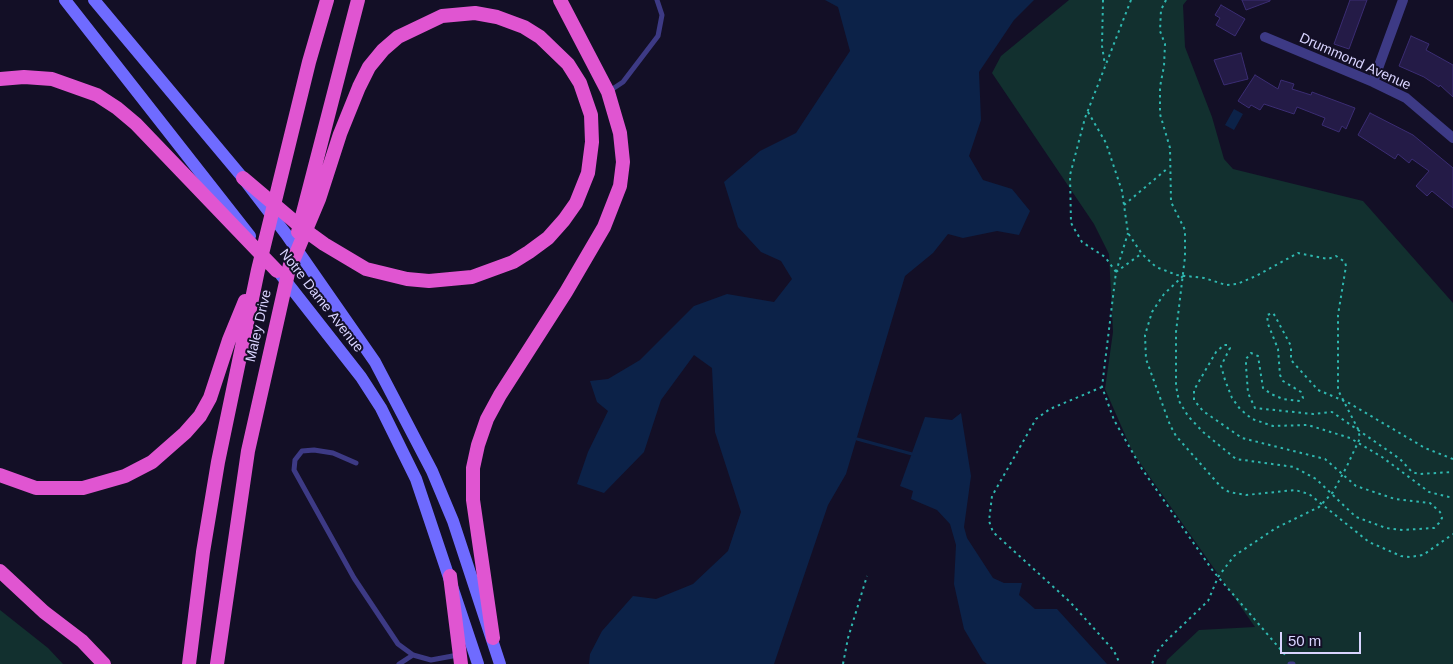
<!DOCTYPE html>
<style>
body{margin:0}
#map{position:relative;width:1453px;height:664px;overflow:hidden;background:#130f26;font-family:Helvetica,sans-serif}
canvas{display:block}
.scale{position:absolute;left:1280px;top:632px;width:81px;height:22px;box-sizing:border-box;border:2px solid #d9d4ff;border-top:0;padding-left:6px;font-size:15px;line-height:18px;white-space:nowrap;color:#d9d4ff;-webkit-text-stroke:4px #130f26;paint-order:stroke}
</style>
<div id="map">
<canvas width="1453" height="664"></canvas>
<div class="scale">50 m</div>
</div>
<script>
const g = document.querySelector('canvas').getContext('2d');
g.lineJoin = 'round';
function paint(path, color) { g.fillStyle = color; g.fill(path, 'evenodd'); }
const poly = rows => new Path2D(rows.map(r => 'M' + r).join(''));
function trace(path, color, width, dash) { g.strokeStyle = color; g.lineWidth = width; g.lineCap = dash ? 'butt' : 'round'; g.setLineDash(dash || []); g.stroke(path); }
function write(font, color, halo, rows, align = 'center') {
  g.font = font + ' Helvetica,sans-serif'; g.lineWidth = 4; g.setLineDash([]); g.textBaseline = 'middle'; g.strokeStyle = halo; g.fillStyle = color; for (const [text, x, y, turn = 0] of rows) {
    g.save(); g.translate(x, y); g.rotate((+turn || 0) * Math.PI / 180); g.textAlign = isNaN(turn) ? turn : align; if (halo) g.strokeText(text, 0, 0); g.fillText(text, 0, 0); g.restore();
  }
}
const green = poly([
 [1069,0,1187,0,1183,5,1185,47,1212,117,1224,159,1233,169,1363,201,1453,303,1453,664,1166,664,1167,660,1199,630,1255,627,1133,453,1105,389,1113,332,1109,254,1094,224,992,73,1001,56],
 [0,610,48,648,63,664,0,664]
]);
const water = poly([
 [825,0,1034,0,1014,20,979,72,981,120,969,156,983,180,1012,189,1030,211,1019,235,997,231,963,238,948,234,933,253,905,276,846,474,828,505,774,664,589,664,590,654,602,631,633,596,656,599,693,584,728,551,741,512,715,432,712,368,694,355,661,400,644,452,604,493,577,484,588,452,608,411,597,402,590,381,608,379,640,360,694,306,727,294,774,302,792,279,781,261,761,252,738,227,724,182,760,151,796,133,850,51,838,7],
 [1234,109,1243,114,1234,130,1225,125],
 [961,413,971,476,964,527,967,538,993,578,1004,583,1022,583,1019,595,1035,609,1057,609,1107,664,987,664,983,661,964,629,954,584,956,545,950,524,937,510,911,499,913,491,900,486,925,417,952,420]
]);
const stream = poly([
 [857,439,912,454]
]);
const building = poly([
 [1242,0,1270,0,1270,1,1246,10,1242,0],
 [1350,0,1367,0,1349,49,1334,44,1350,0],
 [1221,5,1245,19,1235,36,1216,25,1220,18,1215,15,1221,5],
 [1411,36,1429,44,1426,50,1453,65,1453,97,1440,85,1439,87,1424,77,1399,66,1411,36],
 [1241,53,1248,79,1224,85,1214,60,1241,53],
 [1255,75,1278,89,1281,80,1294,84,1292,89,1311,95,1312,92,1355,108,1346,129,1342,126,1339,132,1322,125,1325,118,1297,107,1294,114,1264,104,1260,110,1251,105,1249,108,1238,101,1255,75],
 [1370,113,1413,135,1453,168,1453,208,1432,191,1427,196,1416,186,1429,171,1412,159,1409,163,1398,154,1395,159,1358,135,1370,113]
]);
const path = poly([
 [1103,0,1102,46,1105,65],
 [1131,0,1085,118,1070,175,1071,223,1082,242,1105,257,1116,272,1102,387,1114,420,1142,469,1213,571,1287,657],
 [1166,0,1161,10,1160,31,1165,44,1164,66,1160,87,1160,114,1170,148,1171,202,1185,230,1185,257,1176,332,1176,386,1179,401,1188,416,1203,432,1236,459,1294,467,1316,479,1356,517,1386,528,1403,530,1434,528,1439,523,1442,518,1440,512,1430,503,1395,499,1356,486,1325,459,1242,438,1203,411,1194,400,1194,390,1216,352,1224,345,1227,345,1230,348,1221,366,1225,380,1232,398,1240,409,1252,419,1273,426,1308,425,1350,438,1382,457,1429,492,1453,498],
 [1088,112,1106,143,1122,191,1128,233,1142,254,1156,267,1177,275,1204,278,1226,285,1237,284,1256,276,1298,253,1328,259,1336,256,1345,262,1346,266,1338,315,1338,390,1358,429,1360,438,1347,466,1333,492,1319,507,1276,528,1234,556,1218,577,1208,601,1166,641,1156,653,1152,664],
 [1124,205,1168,168],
 [1116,272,1128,233],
 [1116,272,1141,254],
 [1183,276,1164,294,1152,312,1145,335,1146,359,1170,425,1176,436,1221,487,1229,492,1246,495,1295,490,1309,494,1369,542,1401,556,1410,557,1423,555,1453,534],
 [1102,387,1050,409,1036,419,992,496,989,521,993,532,1070,602,1090,624,1114,651,1120,664],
 [1453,459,1425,448,1349,403,1318,390,1291,360,1291,346,1275,316,1273,313,1267,315,1268,324,1278,349,1280,375,1283,381,1301,392,1303,398,1300,401,1283,399,1271,394,1263,388,1258,356,1251,353,1246,359,1246,366,1248,393,1255,408,1313,414,1332,412,1400,459,1412,472,1419,474,1453,472],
 [843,664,848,638,867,576]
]);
const service = poly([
 [608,92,623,82,658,36,662,15,657,0],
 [356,463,333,453,314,450,302,451,295,460,294,470,354,578,398,644,413,655,431,660,458,655],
 [399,664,413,655],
 [1290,664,1293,664]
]);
const minor = poly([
 [1265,37,1373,82,1406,98,1453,138],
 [1373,82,1403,0]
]);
const secondary = poly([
 [65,0,250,236],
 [94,0,243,178,286,234,375,362,432,471,453,521,500,664],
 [281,275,361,377,381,408,416,479,478,664]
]);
const trunk = poly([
 [0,79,24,77,52,79,97,95,117,108,136,124,277,271],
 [243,178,295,222,313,236,324,244,366,269,407,279,429,281,472,277,513,262,529,252,548,238,564,220,576,203,588,173,592,142,591,115,580,83,568,64,540,37,524,27,497,17,475,13,442,16,398,37,383,50,369,67,359,87,340,134,319,199,290,268],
 [298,232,358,0],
 [0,475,36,488,83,488,125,476,152,462,185,433,200,416,210,398,229,340,245,301],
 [0,571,44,612,82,641,104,664],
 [450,576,461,664],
 [493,638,473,500,473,468,478,445,487,419,500,395,566,292,604,227,620,186,623,162,620,133,608,92,560,0],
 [189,664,203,552,218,462,258,270,309,62,327,0],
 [217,664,248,451,291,260]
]);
const streetNames = [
 ["Drummond Avenue",1355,62,24],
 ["Notre Dame Avenue",321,301,52],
 ["Maley Drive",259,326,-77]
];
paint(green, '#12302f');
paint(water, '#0c2248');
trace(stream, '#0c2248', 3);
paint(building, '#241b47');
trace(building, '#3b2d73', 1);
trace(path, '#2fb8b0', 2, [2.5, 4]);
trace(service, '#3d3a85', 5);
trace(minor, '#3d3a85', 10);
trace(secondary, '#6f6bff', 12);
trace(trunk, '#e055d1', 14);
write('14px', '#d9d4ff', '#130f26', streetNames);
</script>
